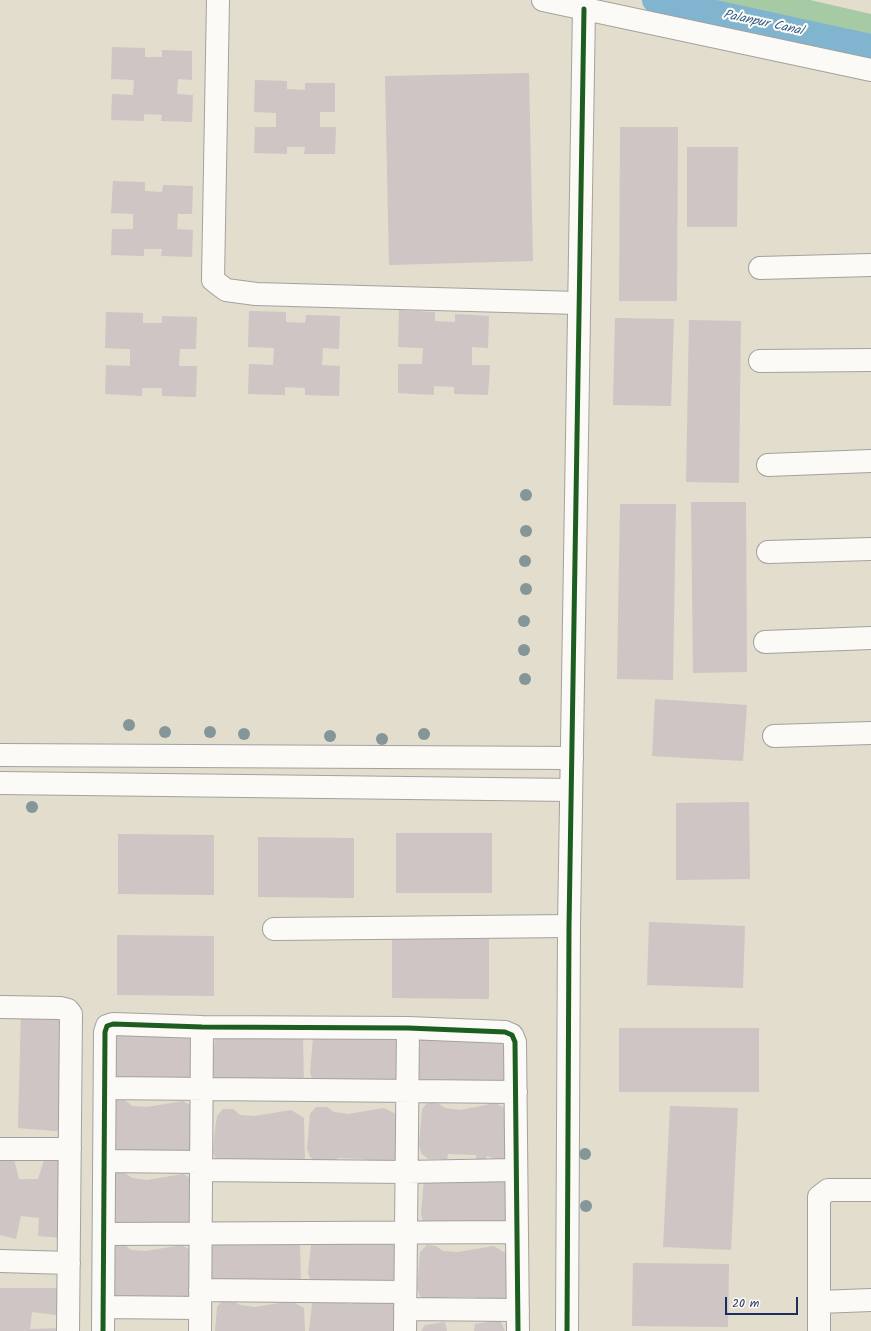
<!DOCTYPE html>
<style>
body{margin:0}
#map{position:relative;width:871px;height:1331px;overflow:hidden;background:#e2ddcc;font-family:Kalam,sans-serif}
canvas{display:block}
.scale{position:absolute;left:725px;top:1297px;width:73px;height:18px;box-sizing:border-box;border:2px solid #1b2f5e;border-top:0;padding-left:5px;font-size:12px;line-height:14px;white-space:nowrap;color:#1b2f5e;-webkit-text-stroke:3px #fdfcf7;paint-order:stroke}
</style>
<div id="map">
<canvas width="871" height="1331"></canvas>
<div class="scale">20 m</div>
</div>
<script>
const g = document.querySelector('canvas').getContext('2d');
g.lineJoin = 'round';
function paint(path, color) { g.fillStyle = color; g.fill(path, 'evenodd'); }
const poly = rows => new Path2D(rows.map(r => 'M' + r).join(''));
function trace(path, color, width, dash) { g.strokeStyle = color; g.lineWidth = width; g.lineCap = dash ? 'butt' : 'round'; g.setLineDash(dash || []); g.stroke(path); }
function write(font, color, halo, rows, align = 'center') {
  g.font = font + ' Kalam,sans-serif'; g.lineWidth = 4; g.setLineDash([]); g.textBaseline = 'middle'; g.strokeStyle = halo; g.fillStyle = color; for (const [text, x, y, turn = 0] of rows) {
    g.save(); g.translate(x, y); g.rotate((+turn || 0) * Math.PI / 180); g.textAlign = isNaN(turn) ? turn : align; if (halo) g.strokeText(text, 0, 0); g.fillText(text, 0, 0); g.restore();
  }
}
const forest = poly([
 [713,0,810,0,871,14,871,35]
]);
const canal = poly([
 [655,0,871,47]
]);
const building = poly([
 [112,47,145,48,145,57,162,57,162,50,192,51,192,80,178,79,177,94,193,95,192,122,161,121,162,115,144,114,144,121,111,120,112,94,133,95,134,80,111,79],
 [529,73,533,261,389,265,385,76],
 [255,80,287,81,287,89,305,90,305,83,335,83,335,112,320,112,320,127,336,127,335,154,304,154,305,147,287,147,287,154,254,153,255,127,276,127,276,113,254,112],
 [620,127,678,127,677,301,619,301],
 [687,147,738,147,737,227,687,227],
 [113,181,145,182,145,191,162,192,163,185,193,186,192,214,178,214,177,229,193,230,192,257,161,256,162,249,144,249,144,256,111,255,112,229,133,229,133,214,111,213],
 [399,310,435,312,435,321,455,322,455,314,489,316,488,348,472,347,472,365,490,365,488,395,454,394,454,387,434,386,434,395,398,393,398,364,422,364,423,348,398,347],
 [249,311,286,312,286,322,305,323,306,315,340,316,339,349,323,348,322,365,340,366,339,396,305,395,305,388,285,387,285,395,248,394,249,364,273,365,274,348,248,347],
 [106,312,143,313,143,323,162,323,162,316,197,317,196,349,180,349,179,366,197,366,196,397,162,396,162,388,142,388,142,396,105,394,106,365,130,366,130,349,105,348],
 [615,318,674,319,671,406,613,405],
 [689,320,741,321,739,483,686,482],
 [691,502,746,502,747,672,693,673],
 [620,504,676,504,673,680,617,679],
 [655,699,747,705,743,761,652,756],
 [749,802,750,879,676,880,676,803],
 [396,833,492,833,492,893,396,893],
 [118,834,214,835,214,895,118,894],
 [258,837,354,838,354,898,258,897],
 [649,922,745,926,743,988,647,985],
 [117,935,214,936,214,996,117,995],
 [392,938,489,939,489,999,392,998],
 [21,1010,65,1012,67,1132,18,1128],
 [619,1028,759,1028,759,1092,619,1092],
 [109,1033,196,1034,197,1082,115,1082],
 [215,1036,303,1037,304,1086,215,1080,212,1071],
 [313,1037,400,1039,402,1088,313,1081,310,1073],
 [421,1037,508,1039,509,1087,420,1081,417,1073],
 [115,1100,125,1100,132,1106,147,1107,183,1101,196,1109,198,1157,109,1151],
 [428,1102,438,1103,445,1108,460,1110,496,1103,509,1111,510,1159,498,1160,487,1156,486,1159,476,1161,476,1155,448,1154,447,1159,428,1159,421,1153,419,1145,422,1109],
 [670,1106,738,1108,731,1250,663,1247],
 [316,1107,327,1107,334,1112,348,1114,384,1108,398,1115,399,1164,365,1165,365,1159,337,1158,335,1163,317,1163,310,1157,307,1149,310,1114],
 [223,1109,233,1109,240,1115,255,1116,291,1110,304,1118,305,1166,216,1160,213,1152,215,1129,217,1116],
 [0,1154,13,1155,19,1179,38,1179,46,1154,66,1155,63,1238,38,1236,39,1218,21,1216,16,1239,0,1235],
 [115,1173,125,1173,132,1178,147,1180,183,1174,196,1181,197,1230,108,1223],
 [424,1178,511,1180,512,1228,423,1222,421,1214],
 [312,1237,399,1239,400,1288,311,1281,308,1273],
 [212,1239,300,1241,301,1289,212,1282,209,1274],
 [114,1244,124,1244,131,1250,146,1251,182,1245,195,1253,197,1301,163,1302,162,1296,134,1296,133,1301,114,1300],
 [427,1245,436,1246,443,1251,458,1252,494,1246,507,1254,509,1302,475,1304,475,1297,446,1297,445,1302,426,1302,420,1296,417,1288,420,1252],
 [633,1263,729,1264,728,1327,632,1326],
 [0,1288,62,1288,64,1316,32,1312,30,1329,63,1328,63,1331,0,1331],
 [318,1297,336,1302,350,1304,386,1298,399,1306,400,1331,309,1331,312,1304],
 [223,1300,233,1301,240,1305,255,1307,291,1301,304,1308,305,1331,215,1331,217,1307],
 [500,1320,505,1331,474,1331,475,1324],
 [445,1322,447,1331,421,1331,425,1325]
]);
const minor = poly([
 [218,0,213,280,226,290,256,294,578,303],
 [760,268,871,265],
 [760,361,871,360],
 [768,465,871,461],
 [768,552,871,549],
 [765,642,871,638],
 [774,736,871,733],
 [0,755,572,758],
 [0,783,571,790],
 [274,929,569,926],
 [0,1007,60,1008,68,1010,71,1014,68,1331],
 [105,1088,516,1092],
 [0,1149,70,1149],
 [104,1161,201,1162],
 [201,1170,406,1172,516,1170],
 [104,1234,517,1232],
 [0,1261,69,1263],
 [200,1290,405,1292],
 [819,1302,871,1300],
 [103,1307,200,1308],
 [405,1309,518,1310],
 [103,1331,105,1032,107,1026,113,1024,202,1027,408,1028,505,1032,512,1035,515,1042,518,1331],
 [200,1331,202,1027],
 [405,1331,408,1028],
 [819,1331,819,1197,828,1190,871,1190]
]);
const tertiary = poly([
 [543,0,871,70],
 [567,1331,569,926,584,9]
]);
const cycleway = poly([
 [103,1331,105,1032,107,1026,113,1024,202,1027,408,1028,505,1032,512,1035,515,1042,518,1331],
 [567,1331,569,926,584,9]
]);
const trees = [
 [526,495],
 [526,531],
 [525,561],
 [526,589],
 [524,621],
 [524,650],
 [525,679],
 [129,725],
 [165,732],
 [210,732],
 [244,734],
 [424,734],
 [330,736],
 [382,739],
 [32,807],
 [585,1154],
 [586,1206]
];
const waterNames = [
 ["Palanpur Canal",763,24,12]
];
paint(forest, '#a6cba4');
trace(canal, '#81b5cf', 26);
paint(building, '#cec5c4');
trace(minor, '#a2a29e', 24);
trace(tertiary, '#a2a29e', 24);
trace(minor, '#fbfaf7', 22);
trace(tertiary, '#fbfaf7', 22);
trace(cycleway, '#1b5e20', 5);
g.fillStyle = '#849698';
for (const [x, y] of trees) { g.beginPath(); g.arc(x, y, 6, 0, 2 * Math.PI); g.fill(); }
write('italic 13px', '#335e8c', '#fdfcf7', waterNames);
</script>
